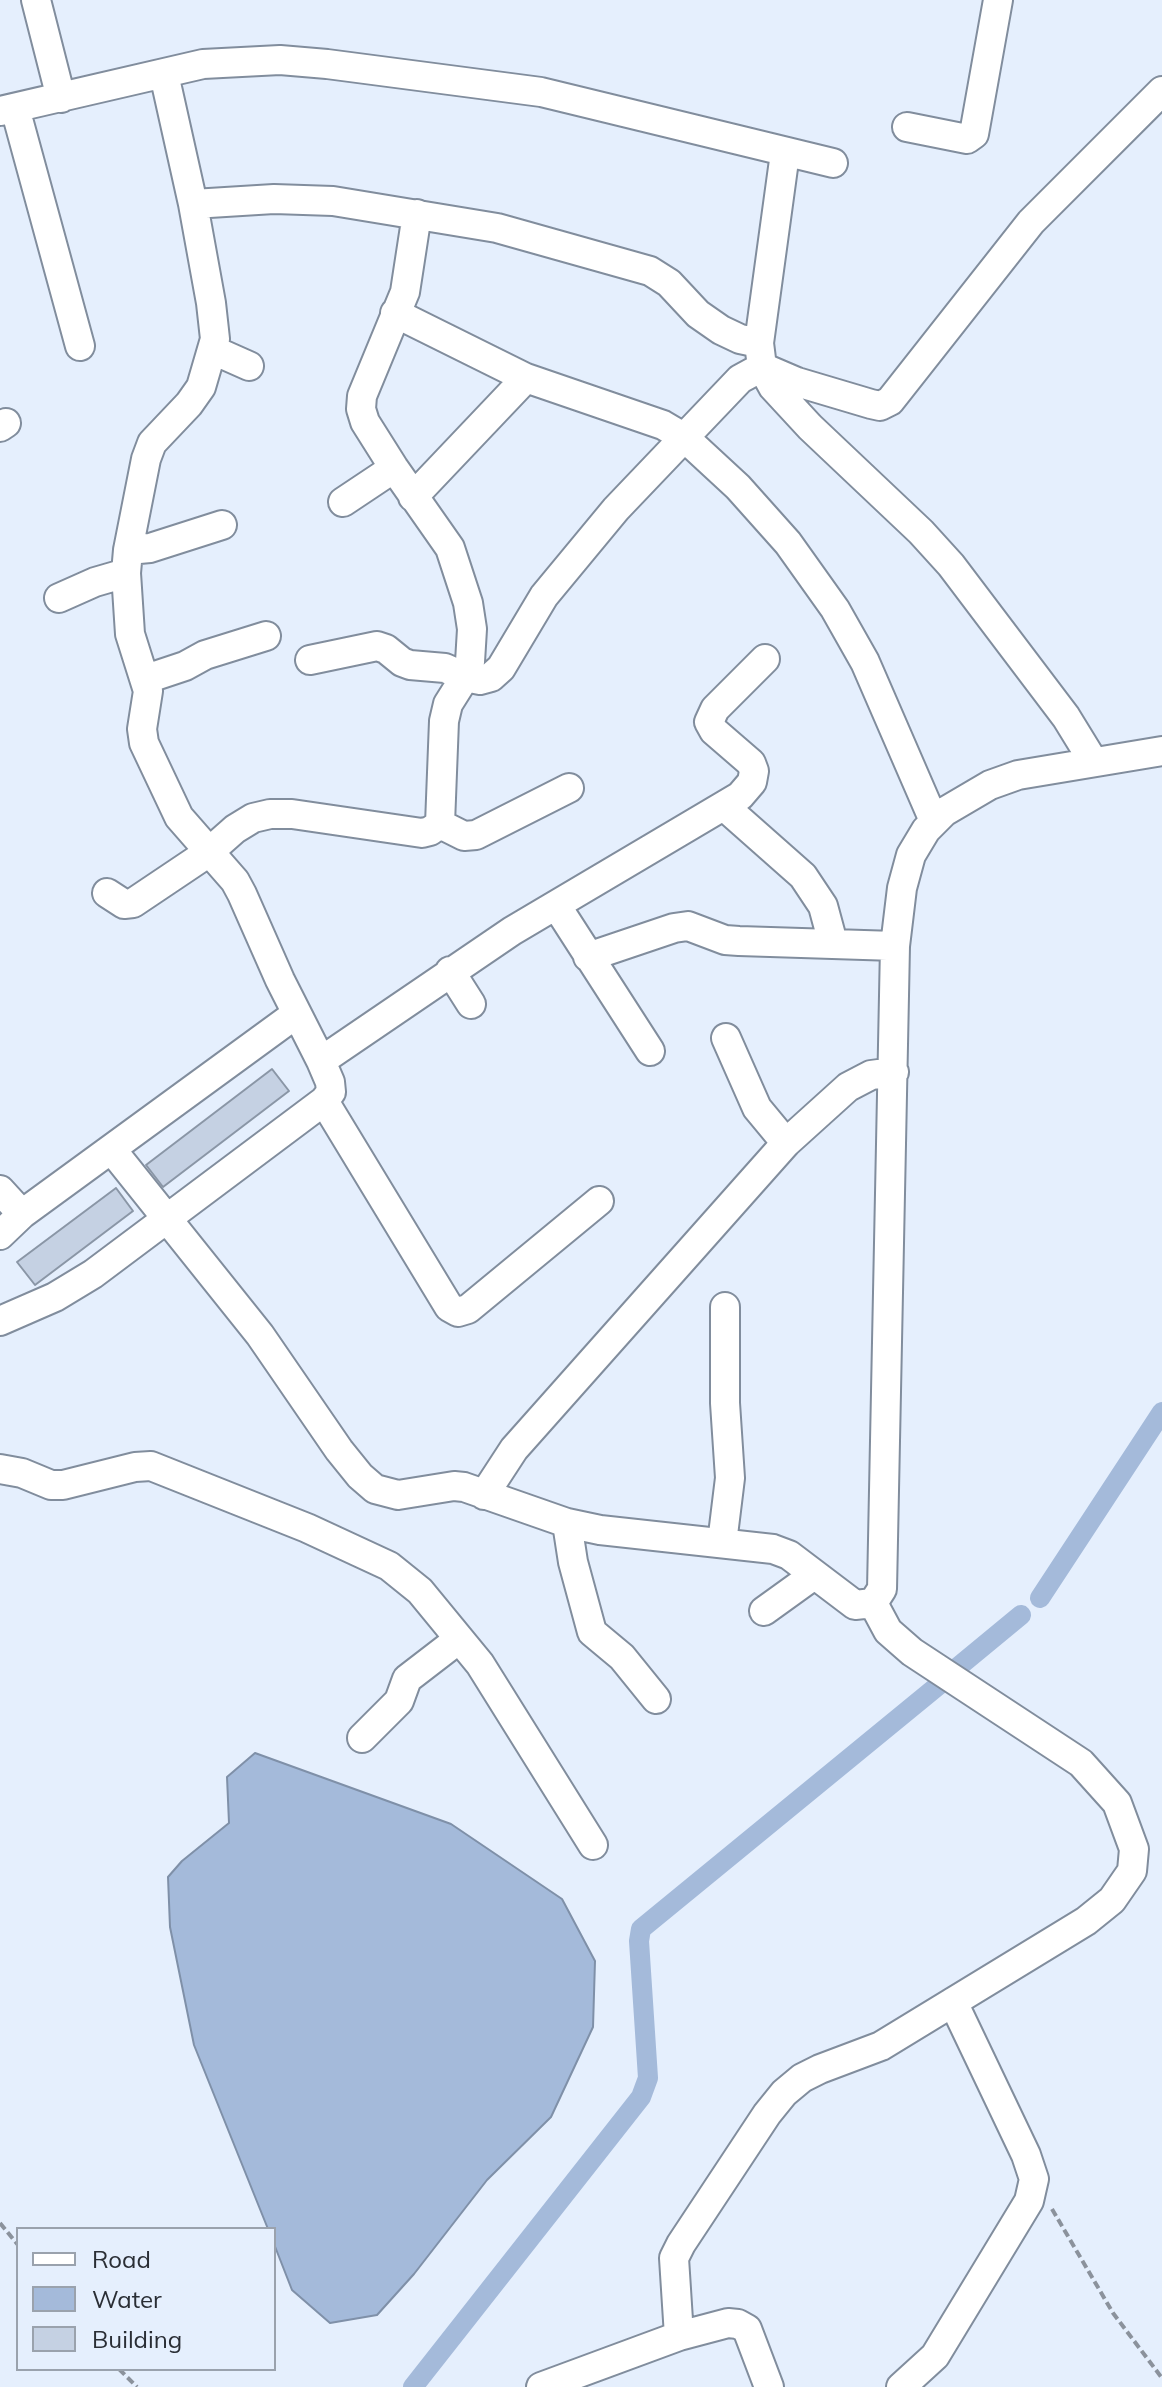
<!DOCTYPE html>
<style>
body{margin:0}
#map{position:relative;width:1162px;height:2387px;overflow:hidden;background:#e5effd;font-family:Mulish,sans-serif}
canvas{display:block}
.legend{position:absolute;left:16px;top:2227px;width:260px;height:144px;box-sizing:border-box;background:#e5effd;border:2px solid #9aa2ad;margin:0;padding:10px 14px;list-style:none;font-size:24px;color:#2a2e35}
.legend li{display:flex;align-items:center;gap:16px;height:40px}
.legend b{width:40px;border:2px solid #9aa2ad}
</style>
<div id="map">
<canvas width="1162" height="2387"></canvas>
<ul class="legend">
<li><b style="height:10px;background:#fff"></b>Road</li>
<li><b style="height:22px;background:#a4bada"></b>Water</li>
<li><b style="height:22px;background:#c5d1e3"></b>Building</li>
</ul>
</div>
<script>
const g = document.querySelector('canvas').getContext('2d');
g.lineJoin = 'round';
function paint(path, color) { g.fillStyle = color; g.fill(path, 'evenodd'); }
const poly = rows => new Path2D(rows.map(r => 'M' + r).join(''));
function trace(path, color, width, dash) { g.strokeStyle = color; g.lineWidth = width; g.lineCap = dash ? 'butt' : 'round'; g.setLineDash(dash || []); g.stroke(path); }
const water = poly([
 [255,1753,451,1824,562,1899,595,1961,593,2027,551,2117,487,2180,414,2274,377,2315,330,2323,292,2290,274,2244,274,2229,268,2229,194,2045,170,1927,168,1877,182,1861,229,1823,227,1777,255,1753]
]);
const canal = poly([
 [1040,1598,1162,1412],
 [958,1667,1021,1615],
 [413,2387,641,2097,648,2078,639,1941,641,1929,940,1684]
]);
const building = poly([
 [272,1069,289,1091,163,1187,146,1165,272,1069],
 [116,1188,133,1211,35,1285,17,1262,116,1188]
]);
const path = poly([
 [1052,2209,1113,2313,1162,2378],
 [0,2223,18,2245],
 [119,2369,137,2387]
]);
const minor = poly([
 [36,0,61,98],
 [15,108,80,346],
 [0,111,203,64,280,60,327,64,541,92,833,163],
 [907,127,967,139,974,134,998,0],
 [785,153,759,343,762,367,773,387,810,427,921,532,951,565,1066,717,1093,761],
 [193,204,274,199,333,201,497,228,650,271,669,283,698,314,721,330,740,339,759,343],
 [395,313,526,378,663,425,685,438,738,487,788,543,835,609,865,662,934,821],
 [213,350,249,366],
 [0,427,6,423],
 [413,497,526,378],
 [343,502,394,468],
 [128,550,150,548,222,525],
 [59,598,95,582,126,573],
 [310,660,377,646,386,649,402,662,410,665,445,668,465,677,480,680,491,677,501,668,544,596,616,509,740,379,762,367,797,382,871,404,880,406,890,401,1031,222,1162,91],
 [146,679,185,666,205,655,266,636],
 [725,807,803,876,823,906,833,943],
 [440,824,464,836,476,835,569,788],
 [107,893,124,904,133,903,209,852,235,829,253,818,270,814,292,814,422,833,430,831,440,824,444,721,448,704,465,677,470,662,472,629,468,603,450,548,394,468,365,422,361,409,362,396,405,292,417,214],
 [556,905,650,1051],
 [588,957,674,928,688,926,725,940,739,941,895,946],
 [450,971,471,1004],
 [726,1038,757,1108,786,1143],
 [321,1061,512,931,740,796,752,782,754,771,751,763,714,731,709,722,715,709,765,659],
 [324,1101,449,1307,458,1312,468,1309,599,1201],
 [112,1150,260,1335,339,1450,360,1476,375,1489,398,1495,454,1486,464,1487,567,1523,600,1530,773,1549,789,1555,855,1605,873,1603,882,1589,895,946,902,888,911,855,926,830,944,812,990,785,1018,775,1162,751],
 [0,1190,22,1214],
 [0,1235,22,1214,296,1014],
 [0,1321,55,1297,93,1274,324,1101,331,1092,330,1082,321,1061,280,980,242,894,235,881,179,817,144,743,142,729,148,691,130,634,126,573,128,550,146,459,152,443,189,404,201,387,215,339,211,303,193,204,164,74],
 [0,1469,22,1473,51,1485,63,1485,135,1467,151,1466,307,1528,389,1566,420,1591,480,1664,593,1845],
 [484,1495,514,1449,786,1143,848,1087,871,1075,894,1072],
 [567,1523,573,1562,592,1632,622,1657,656,1699],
 [722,1543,730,1478,725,1403,725,1307],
 [764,1611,814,1575],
 [362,1738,399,1701,407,1679,459,1639],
 [679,2336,674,2258,681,2244,767,2114,784,2093,802,2078,820,2069,881,2046,1086,1921,1112,1900,1132,1871,1134,1849,1117,1803,1081,1763,912,1652,888,1631,873,1603],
 [541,2387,679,2336,728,2323,738,2324,747,2329,769,2387],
 [901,2387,935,2356,1029,2201,1034,2179,1026,2155,953,2002]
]);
paint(water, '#a4bada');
trace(water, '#7f90a8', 2);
trace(canal, '#a4bada', 20);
paint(building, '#c5d1e3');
trace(building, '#8a96a6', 2);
trace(minor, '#818d9d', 32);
trace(path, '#8b929c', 4, [8, 4]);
trace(minor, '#fff', 28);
</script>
